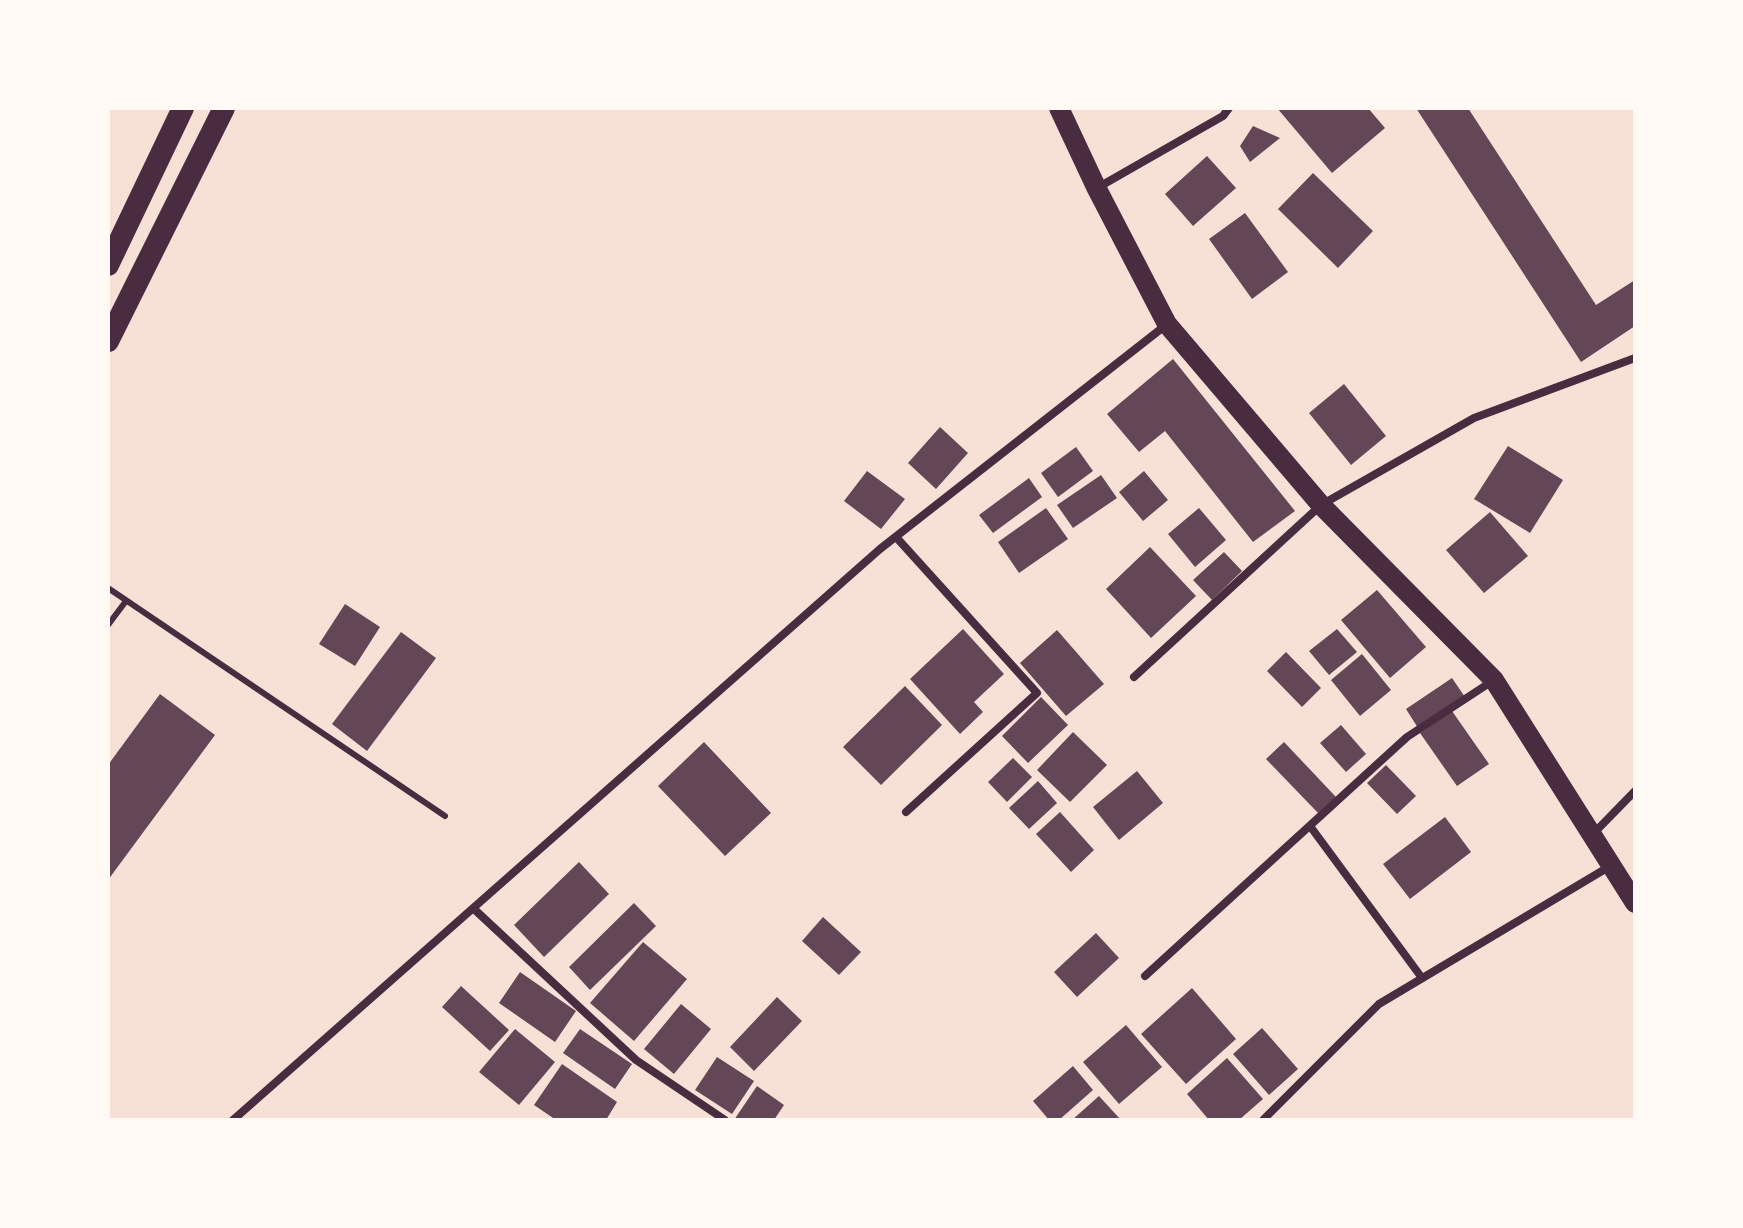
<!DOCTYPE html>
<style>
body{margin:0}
#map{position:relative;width:1743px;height:1228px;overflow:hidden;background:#f7e1d7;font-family:"DejaVu Sans",sans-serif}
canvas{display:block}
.frame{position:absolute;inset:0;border:110px solid #fffaf5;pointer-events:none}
</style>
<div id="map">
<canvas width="1743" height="1228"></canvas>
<div class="frame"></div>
</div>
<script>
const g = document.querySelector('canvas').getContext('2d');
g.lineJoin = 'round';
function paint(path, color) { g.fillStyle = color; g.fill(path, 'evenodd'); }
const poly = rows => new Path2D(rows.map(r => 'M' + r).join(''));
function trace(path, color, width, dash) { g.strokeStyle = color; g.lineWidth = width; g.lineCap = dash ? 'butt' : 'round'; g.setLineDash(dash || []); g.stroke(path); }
const building = poly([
 [1277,108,1368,108,1385,128,1332,173],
 [1416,108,1468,108,1596,305,1635,280,1635,326,1581,362],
 [1253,126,1280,138,1250,162,1240,146],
 [1207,156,1236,188,1193,226,1165,194],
 [1313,173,1373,231,1338,268,1278,209],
 [1245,213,1288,272,1252,299,1209,239],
 [1173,359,1295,511,1253,542,1165,431,1139,452,1107,414],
 [1344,384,1386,436,1351,465,1309,413],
 [940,427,968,453,936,489,908,463],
 [1508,446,1563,480,1530,533,1474,499],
 [1076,447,1093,471,1058,497,1041,473],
 [867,471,905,499,881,529,844,501],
 [1144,471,1168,500,1143,521,1119,492],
 [1101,475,1117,498,1073,528,1057,505],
 [1029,478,1042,497,993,533,979,515],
 [1046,508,1068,539,1019,573,998,542],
 [1199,508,1226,540,1195,567,1168,534],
 [1490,512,1528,556,1484,593,1446,550],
 [1150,547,1196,596,1151,638,1106,589],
 [1224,552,1242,571,1212,600,1193,580],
 [1377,590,1426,647,1390,678,1341,620],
 [345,604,380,627,355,666,319,644],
 [963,629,1004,674,974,702,983,712,960,734,910,679],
 [1337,629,1357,652,1329,675,1309,651],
 [1057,630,1104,684,1066,716,1020,663],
 [401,632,436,658,367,751,332,724],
 [1286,652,1321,688,1302,707,1267,671],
 [1362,654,1391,690,1360,716,1331,680],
 [1452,678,1465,697,1418,728,1406,709],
 [905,686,942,725,881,785,843,747],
 [160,694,215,735,108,880,108,765],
 [1041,697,1068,725,1028,763,1002,736],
 [1452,711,1489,764,1457,786,1420,733],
 [1341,725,1366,754,1346,772,1320,743],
 [1073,732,1107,765,1070,802,1037,770],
 [704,742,771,813,725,856,658,786],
 [1284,742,1336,797,1319,814,1266,759],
 [1013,758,1032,777,1007,802,988,782],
 [1386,765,1416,796,1397,814,1367,783],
 [1137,771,1163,803,1119,840,1093,807],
 [1038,781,1057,803,1029,829,1009,808],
 [1060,812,1094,850,1071,872,1036,834],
 [1445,817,1471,852,1410,899,1383,864],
 [579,862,609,894,544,957,514,925],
 [634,903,656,926,590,990,569,967],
 [823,917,861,952,839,975,802,941],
 [1096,933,1119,958,1077,997,1054,972],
 [643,942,687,979,634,1041,590,1003],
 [520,972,576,1011,555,1042,499,1003],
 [461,986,509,1030,490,1051,442,1007],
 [1192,988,1236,1039,1186,1084,1141,1034],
 [777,997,802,1021,754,1071,730,1047],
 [681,1004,711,1029,674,1074,644,1049],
 [1126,1025,1162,1067,1119,1104,1083,1062],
 [1262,1028,1298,1069,1269,1095,1233,1054],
 [515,1029,555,1062,519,1105,479,1072],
 [580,1029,632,1064,615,1089,563,1053],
 [717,1057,754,1081,732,1114,695,1090],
 [1227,1058,1263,1099,1239,1120,1209,1120,1187,1094],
 [562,1064,617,1102,606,1120,556,1120,534,1105],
 [1073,1066,1093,1090,1059,1120,1049,1120,1033,1101],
 [757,1086,784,1105,774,1120,734,1120],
 [1099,1096,1121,1120,1072,1120]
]);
const service = poly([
 [108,588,445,816],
 [108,625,126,601]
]);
const minor = poly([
 [1097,188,1223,116,1229,108],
 [896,537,1037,693,906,812],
 [1134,677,1321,505,1474,418,1635,358],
 [1310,826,1422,978],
 [1593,834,1635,791],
 [474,909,636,1060,725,1120],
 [1145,976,1407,737,1494,680],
 [233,1120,880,549,1166,325],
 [1263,1120,1379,1004,1612,865]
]);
const primary = poly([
 [1059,108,1097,189,1167,324,1321,505,1494,680,1635,903]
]);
const trunk = poly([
 [108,265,183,108],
 [108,341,224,108]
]);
paint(building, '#644757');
trace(service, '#4a2c40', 6);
trace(minor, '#4a2c40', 8);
trace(primary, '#4a2c40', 20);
trace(trunk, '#4a2c40', 22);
</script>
